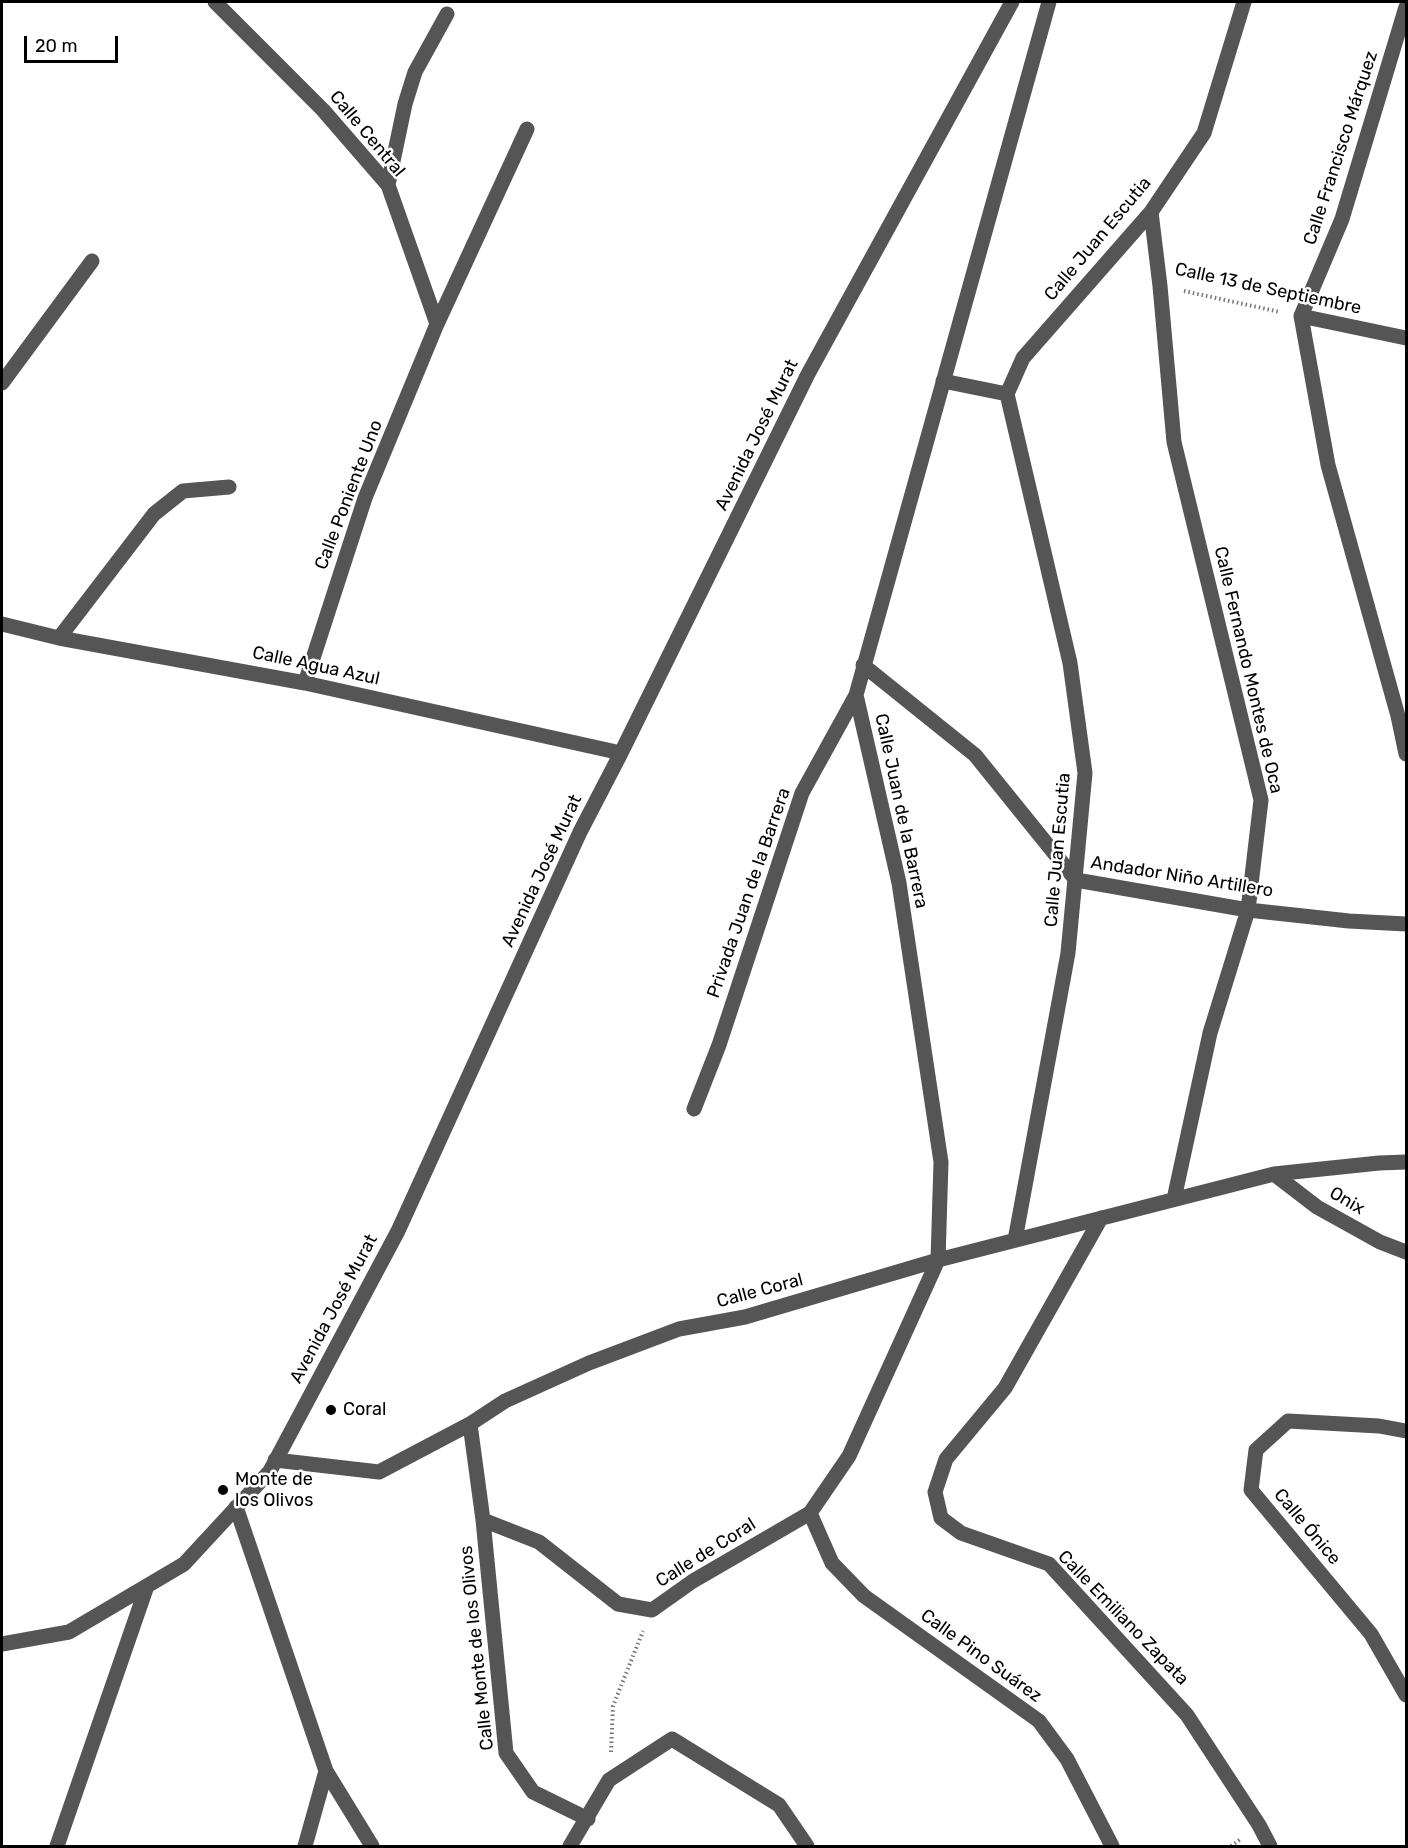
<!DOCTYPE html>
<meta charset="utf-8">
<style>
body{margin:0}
#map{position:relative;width:1408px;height:1848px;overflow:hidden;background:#fff;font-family:Rubik,sans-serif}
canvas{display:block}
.frame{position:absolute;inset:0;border:3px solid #000;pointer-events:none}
.scale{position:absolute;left:24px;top:36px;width:94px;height:27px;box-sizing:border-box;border:3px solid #000;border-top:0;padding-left:8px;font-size:18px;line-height:21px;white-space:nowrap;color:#000;-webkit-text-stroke:4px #fff;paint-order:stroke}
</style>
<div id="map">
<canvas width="1408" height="1848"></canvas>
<div class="frame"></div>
<div class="scale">20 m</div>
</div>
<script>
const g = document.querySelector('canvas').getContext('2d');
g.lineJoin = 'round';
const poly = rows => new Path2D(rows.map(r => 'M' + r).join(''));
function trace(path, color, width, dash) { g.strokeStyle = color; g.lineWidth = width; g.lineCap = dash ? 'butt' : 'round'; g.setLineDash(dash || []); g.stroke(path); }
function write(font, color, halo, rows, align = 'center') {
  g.font = font + ' Rubik,sans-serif'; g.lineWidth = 5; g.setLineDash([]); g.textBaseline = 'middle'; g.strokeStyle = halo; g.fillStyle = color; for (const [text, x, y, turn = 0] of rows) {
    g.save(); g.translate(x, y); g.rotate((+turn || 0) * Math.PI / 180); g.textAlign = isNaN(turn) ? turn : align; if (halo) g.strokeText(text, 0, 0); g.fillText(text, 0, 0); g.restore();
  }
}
const path = poly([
 [1184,291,1280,312],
 [611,1752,613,1706,643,1631],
 [1231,1846,1241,1839]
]);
const minor = poly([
 [215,2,323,110,388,185,437,324],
 [1406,7,1342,219,1301,316,1328,465,1398,716,1406,754],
 [388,185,405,104,415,72,447,14],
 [1151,212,1160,286,1174,442,1261,800,1248,910,1210,1033,1174,1199],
 [1301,316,1406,338],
 [943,381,1007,394,1023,358,1151,212,1204,133,1244,2],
 [2,383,92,261],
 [1007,394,1070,663,1085,773,1068,953,1015,1240],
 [2,624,59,638,305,683,621,753],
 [59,638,154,514,183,491,229,487],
 [863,665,975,755,1076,880,1248,910,1349,921,1406,924],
 [305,683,365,498,437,324,527,129],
 [694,1109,719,1045,802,793,856,695],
 [1274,1174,1317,1207,1380,1242,1406,1252],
 [1101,1218,1005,1388,946,1459,935,1492,941,1518,961,1533,1049,1564,1187,1715,1259,1825,1270,1846],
 [470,1424,483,1520,506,1753,533,1792,588,1819],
 [1406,1431,1379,1426,1288,1421,1256,1450,1251,1490,1371,1634,1406,1695],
 [275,1460,379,1472,470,1424,505,1401,589,1363,679,1329,745,1317,938,1260,1274,1174,1379,1163,1406,1162],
 [236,1507,326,1771,372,1846],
 [810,1513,832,1563,864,1596,1039,1721,1067,1759,1112,1846],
 [483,1520,539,1542,618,1604,652,1610,693,1581,810,1513,849,1456,938,1260,941,1162,899,883,856,695,1049,2],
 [2,1644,69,1632,184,1564,270,1471,398,1231,580,832,621,753,808,374,1012,2],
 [57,1846,147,1586],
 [305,1846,326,1771],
 [570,1846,609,1780,672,1739,779,1805,807,1846]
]);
const markers = [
 [331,1410,6,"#000"],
 [223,1490,6,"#000"]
];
const streetNames = [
 ["Calle Central",367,134,50],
 ["Calle Francisco Márquez",1341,148,-72],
 ["Calle Juan Escutia",1098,239,-50],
 ["Calle 13 de Septiembre",1268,289,12],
 ["Avenida José Murat",757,435,-64],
 ["Calle Poniente Uno",349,495,-69],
 ["Calle Agua Azul",316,666,12],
 ["Calle Fernando Montes de Oca",1248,670,77],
 ["Calle Juan de la Barrera",901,811,78],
 ["Calle Juan Escutia",1058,850,-85],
 ["Avenida José Murat",542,871,-65],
 ["Andador Niño Artillero",1182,877,9],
 ["Privada Juan de la Barrera",749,893,-71],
 ["Onix",1347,1201,30],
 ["Calle Coral",760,1291,-15],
 ["Avenida José Murat",334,1309,-62],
 ["Calle Ónice",1307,1527,50],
 ["Calle de Coral",706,1553,-32],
 ["Calle Emiliano Zapata",1123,1618,46],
 ["Calle Monte de los Olivos",477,1648,-96],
 ["Calle Pino Suárez",981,1656,36]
];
const poiNames = [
 ["Coral",343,1410],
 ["Monte de",235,1480],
 ["los Olivos",235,1501]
];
trace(path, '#777', 4, [1.5, 3]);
trace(minor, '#555', 15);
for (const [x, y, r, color] of markers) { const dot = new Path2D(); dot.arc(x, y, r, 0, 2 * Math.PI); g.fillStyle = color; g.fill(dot); trace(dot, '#fff', 2); }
write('18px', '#000', '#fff', streetNames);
write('18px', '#000', '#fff', poiNames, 'left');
</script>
